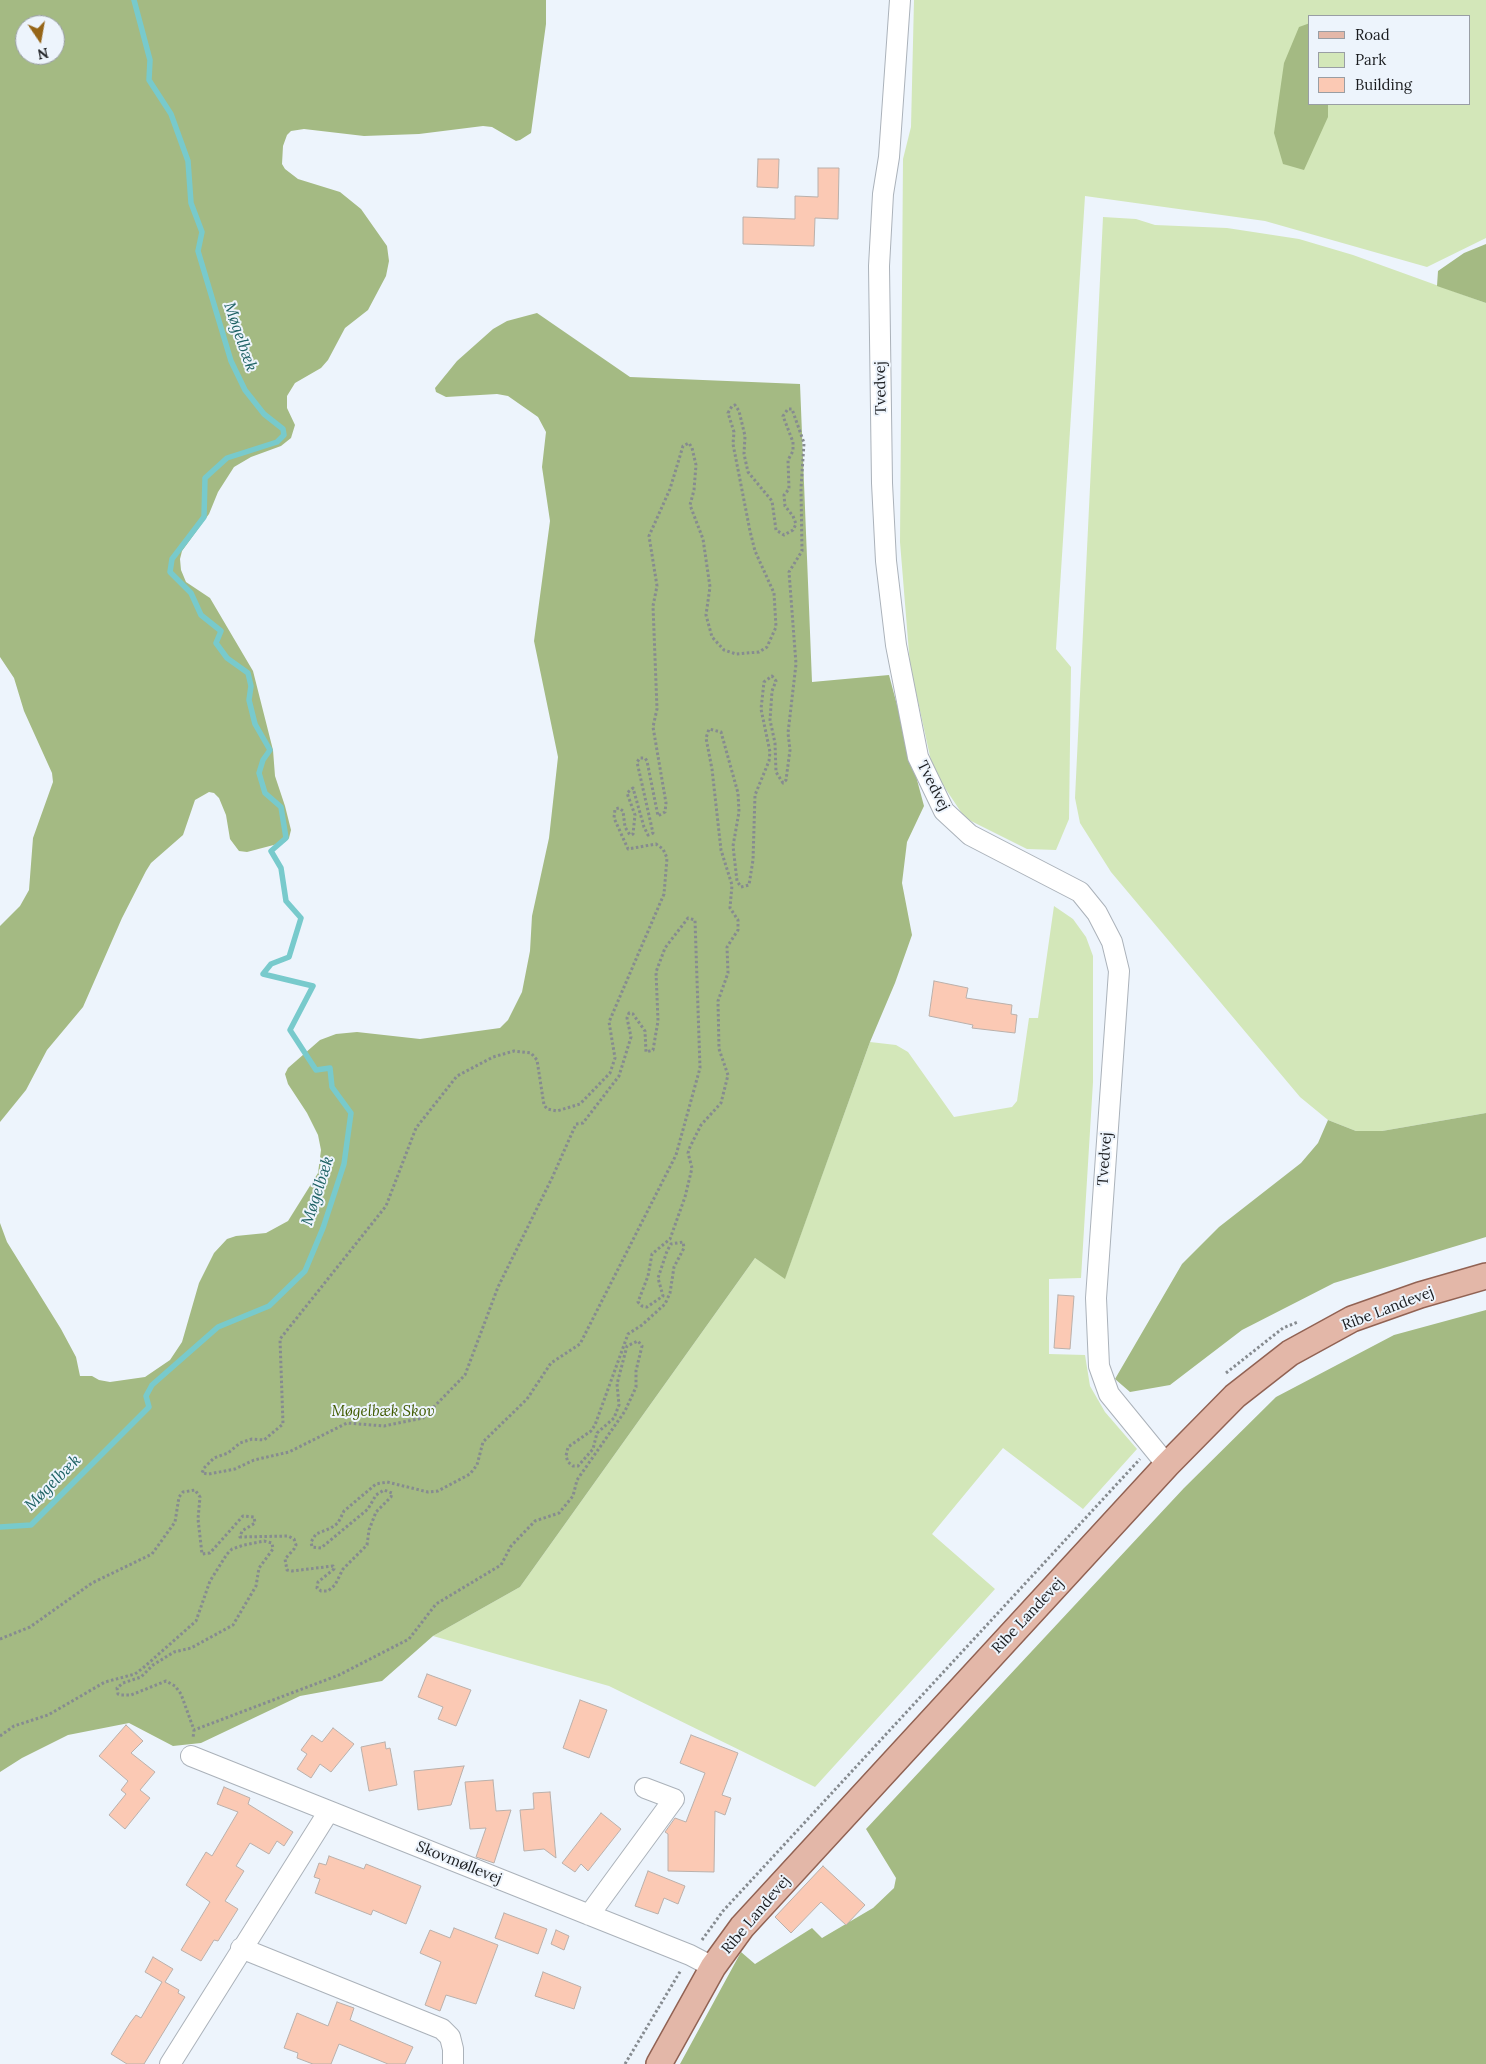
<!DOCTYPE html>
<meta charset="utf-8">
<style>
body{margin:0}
#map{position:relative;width:1486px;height:2064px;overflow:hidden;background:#edf4fc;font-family:Lora,serif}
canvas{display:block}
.legend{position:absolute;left:1308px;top:15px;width:162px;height:90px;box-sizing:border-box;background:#edf4fc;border:1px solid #999ea4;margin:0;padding:6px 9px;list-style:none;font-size:15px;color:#1b1d20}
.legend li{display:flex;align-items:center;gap:10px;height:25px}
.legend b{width:25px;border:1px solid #999ea4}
.north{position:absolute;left:15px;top:15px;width:50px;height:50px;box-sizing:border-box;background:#edf4fc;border:1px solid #999ea4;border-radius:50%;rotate:168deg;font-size:14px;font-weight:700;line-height:20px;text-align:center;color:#1b1d20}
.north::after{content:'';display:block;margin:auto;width:18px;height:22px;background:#966517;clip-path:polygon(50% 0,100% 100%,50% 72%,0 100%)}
</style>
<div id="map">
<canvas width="1486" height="2064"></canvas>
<ul class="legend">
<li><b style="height:6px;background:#e3b7a8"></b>Road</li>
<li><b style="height:14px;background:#d3e7b9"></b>Park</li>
<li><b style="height:14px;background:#fbc9b4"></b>Building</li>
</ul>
<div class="north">N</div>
</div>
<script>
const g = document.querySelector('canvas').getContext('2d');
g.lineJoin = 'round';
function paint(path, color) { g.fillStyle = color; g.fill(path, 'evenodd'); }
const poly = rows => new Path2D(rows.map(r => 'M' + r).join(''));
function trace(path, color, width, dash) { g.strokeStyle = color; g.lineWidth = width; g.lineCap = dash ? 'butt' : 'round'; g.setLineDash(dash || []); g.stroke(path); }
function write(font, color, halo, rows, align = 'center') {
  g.font = font + ' Lora,serif'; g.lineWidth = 4; g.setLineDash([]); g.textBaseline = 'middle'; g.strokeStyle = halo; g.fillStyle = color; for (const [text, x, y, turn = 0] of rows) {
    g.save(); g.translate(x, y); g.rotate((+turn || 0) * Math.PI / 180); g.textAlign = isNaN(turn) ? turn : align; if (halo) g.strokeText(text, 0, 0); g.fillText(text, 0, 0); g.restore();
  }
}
const green = poly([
 [914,0,1486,0,1486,238,1427,267,1265,221,1085,196,1056,649,1071,667,1069,819,1056,850,1027,849,965,818,933,770,910,665,900,542,903,159,911,127],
 [1310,16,1470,16,1470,104,1310,104],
 [1103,217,1136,219,1155,225,1227,228,1299,239,1353,255,1486,303,1486,1113,1382,1131,1356,1131,1328,1120,1300,1097,1111,872,1080,823,1075,798],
 [1054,906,1073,919,1086,937,1093,956,1093,1082,1081,1278,1049,1279,1049,1354,1085,1355,1090,1386,1105,1412,1137,1449,1083,1509,1003,1448,932,1534,995,1589,815,1787,609,1686,433,1636,520,1587,755,1258,785,1278,870,1042,896,1045,908,1052,954,1117,1012,1107,1017,1101,1029,1018,1038,1018]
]);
const forest = poly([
 [0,0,546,0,546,24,531,133,520,140,516,141,492,127,483,126,419,134,364,136,304,129,291,131,287,135,283,146,282,164,285,169,298,179,340,192,361,209,387,246,389,261,386,276,368,310,345,328,328,360,321,368,295,383,287,396,287,408,295,425,291,438,281,446,251,457,234,467,218,492,209,514,182,551,180,559,181,570,186,582,210,598,253,671,273,750,275,776,285,806,291,830,289,838,285,842,247,852,239,851,230,839,226,815,219,798,214,793,209,792,195,800,183,835,151,863,146,871,122,918,83,1007,47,1050,26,1090,0,1122,0,926,20,906,29,890,33,838,53,782,52,773,24,711,14,678,0,657],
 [25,25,55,25,55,55,25,55],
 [1310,23,1310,104,1328,104,1328,117,1304,170,1283,164,1274,133,1284,63,1299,27],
 [1486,244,1486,303,1437,286,1438,271,1464,253],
 [537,313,630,377,800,384,812,682,889,675,924,806,907,842,902,883,912,935,895,983,870,1042,785,1279,755,1258,520,1587,433,1636,382,1681,300,1696,201,1743,173,1746,129,1723,68,1735,22,1758,0,1772,0,1223,7,1242,61,1329,76,1357,80,1376,92,1376,99,1380,110,1382,145,1377,170,1360,182,1342,199,1283,214,1253,227,1239,236,1236,266,1233,288,1221,318,1173,321,1150,318,1135,307,1113,288,1084,285,1074,288,1068,320,1040,336,1034,357,1032,420,1039,500,1028,508,1020,522,992,530,951,532,916,549,838,558,757,534,641,550,521,542,467,546,432,538,417,508,396,497,394,446,397,436,392,435,388,457,361,493,329,507,321],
 [1486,1113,1486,1237,1334,1283,1242,1330,1170,1385,1130,1392,1115,1379,1182,1264,1219,1227,1301,1163,1318,1143,1328,1120,1356,1131,1382,1131],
 [1486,1310,1486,2064,680,2064,741,1952,755,1964,812,1928,822,1938,873,1908,894,1888,896,1878,866,1829,1184,1488,1276,1397,1394,1335]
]);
const stream = poly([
 [0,1527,31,1525,149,1407,146,1396,152,1385,218,1327,269,1306,305,1271,323,1228,344,1164,351,1113,332,1087,330,1068,316,1070,290,1030,313,986,263,974,271,964,289,957,301,918,286,901,281,868,271,851,286,838,281,807,265,793,259,773,263,760,270,750,255,724,249,700,251,686,248,673,227,658,216,643,221,631,201,615,191,593,170,572,172,559,204,517,205,478,227,458,277,442,284,435,283,429,264,414,245,390,231,361,198,251,202,232,191,203,188,161,171,114,149,80,150,60,134,0]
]);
const building = poly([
 [758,159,779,159,778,188,757,187,758,159],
 [818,168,839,168,838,219,815,218,814,246,743,244,743,217,795,219,795,196,818,197,818,168],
 [934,981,968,988,966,998,1012,1005,1011,1014,1017,1015,1015,1033,972,1028,973,1025,929,1016,934,981],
 [1058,1295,1074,1296,1070,1349,1054,1348,1058,1295],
 [427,1674,471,1690,456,1726,438,1719,443,1707,418,1697,427,1674],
 [580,1700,607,1710,589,1758,563,1748,580,1700],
 [126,1725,143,1741,131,1753,155,1772,140,1790,150,1798,125,1829,109,1815,126,1794,121,1790,128,1781,99,1756,126,1725],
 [333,1728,354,1744,331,1772,320,1764,311,1778,297,1769,307,1754,301,1750,312,1735,322,1742,333,1728],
 [691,1735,738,1753,722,1795,731,1798,725,1815,715,1811,714,1872,668,1871,668,1834,665,1832,675,1818,686,1822,705,1773,680,1763,691,1735],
 [385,1742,386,1749,390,1748,397,1785,369,1791,361,1747,385,1742],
 [464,1766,451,1805,418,1810,414,1771,464,1766],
 [493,1780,496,1811,511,1810,494,1863,476,1857,486,1828,470,1829,465,1782,493,1780],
 [224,1787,250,1798,248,1804,293,1832,284,1846,277,1841,269,1854,250,1843,236,1866,244,1871,225,1901,238,1909,218,1941,214,1940,201,1961,181,1950,210,1902,186,1885,206,1852,212,1856,238,1812,217,1804,224,1787],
 [550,1792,556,1858,544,1849,524,1851,520,1810,534,1809,533,1793,550,1792],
 [601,1813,621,1829,588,1871,581,1864,575,1872,562,1863,601,1813],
 [329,1856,364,1869,366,1864,421,1886,406,1924,373,1910,371,1915,315,1893,320,1879,314,1877,319,1863,326,1865,329,1856],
 [823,1866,865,1905,846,1925,821,1902,791,1933,775,1917,823,1866],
 [648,1871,685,1886,678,1904,664,1898,658,1914,635,1906,648,1871],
 [504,1913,547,1929,538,1954,495,1938,504,1913],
 [454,1928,498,1945,476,2004,446,1995,440,2011,425,2005,441,1962,420,1953,430,1930,450,1938,454,1928],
 [556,1930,569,1936,564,1950,551,1944,556,1930],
 [153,1957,173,1969,165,1982,179,1990,178,1993,185,1997,144,2064,127,2064,111,2054,130,2023,136,2015,141,2018,162,1982,145,1972,153,1957],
 [543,1972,581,1987,574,2009,535,1996,543,1972],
 [337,2002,354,2008,350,2020,413,2047,405,2064,388,2064,339,2044,331,2064,313,2064,297,2058,298,2053,284,2048,297,2013,328,2026,337,2002]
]);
const path = poly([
 [1226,1373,1283,1328,1298,1322],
 [0,1639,30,1627,92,1583,152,1554,175,1522,179,1497,183,1492,195,1490,200,1497,198,1519,202,1554,210,1553,243,1516,254,1517,255,1523,242,1531,240,1537,288,1536,294,1539,296,1545,294,1549,285,1559,287,1570,292,1571,333,1566,334,1569,318,1582,317,1588,321,1591,328,1591,335,1585,343,1569,367,1545,369,1530,376,1512,391,1497,392,1493,384,1490,376,1495,368,1509,321,1548,312,1547,311,1542,316,1534,331,1528,338,1523,344,1511,376,1484,387,1482,428,1492,438,1491,470,1474,477,1465,483,1442,527,1399,551,1363,580,1344,676,1155,700,1068,695,920,688,918,665,948,656,972,658,1021,653,1050,646,1052,645,1031,633,1014,629,1013,627,1018,631,1037,619,1076,583,1123,576,1124,552,1178,498,1287,465,1375,423,1418,384,1426,347,1423,289,1452,254,1460,235,1469,209,1474,202,1473,204,1468,214,1458,228,1453,240,1443,252,1439,264,1440,283,1424,280,1339,386,1206,416,1128,457,1076,493,1057,514,1051,531,1053,537,1060,544,1105,547,1109,557,1111,580,1104,610,1073,615,1058,609,1022,664,894,667,858,663,849,656,844,628,849,614,818,615,809,619,808,623,811,625,827,630,835,633,834,635,815,627,793,633,788,644,827,648,835,653,833,637,762,640,758,645,758,647,761,658,816,665,812,666,803,653,727,657,709,653,606,657,586,649,536,670,489,683,446,689,443,692,448,696,465,694,490,690,505,703,539,710,587,706,615,712,637,724,650,736,654,759,652,767,647,776,627,774,593,755,551,750,531,733,444,734,432,728,413,732,406,735,405,739,411,745,436,744,454,748,472,772,501,776,530,784,535,793,530,796,524,793,516,785,506,784,495,789,489,788,460,793,451,793,442,783,416,788,409,792,409,804,443,801,488,802,551,789,572,796,664,788,733,790,750,786,780,783,783,776,772,775,743,770,720,772,691,776,681,772,676,764,682,761,709,770,752,769,761,755,795,753,860,749,885,741,887,737,881,733,846,739,812,738,793,721,732,709,729,706,738,712,769,721,850,732,885,730,908,738,920,738,930,727,947,728,973,718,1001,719,1049,728,1075,721,1103,701,1125,690,1147,688,1153,692,1168,685,1197,670,1239,652,1254,648,1276,638,1302,642,1306,647,1307,663,1296,658,1278,667,1251,671,1244,683,1242,684,1248,674,1267,670,1293,665,1304,642,1325,628,1334,595,1425,591,1431,568,1447,566,1456,568,1462,573,1466,578,1466,593,1449,597,1433,614,1418,619,1405,617,1384,627,1346,638,1341,642,1346,636,1371,636,1387,625,1411,577,1480,573,1496,559,1513,535,1521,511,1546,501,1565,436,1604,409,1639,339,1675,194,1730],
 [0,1736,14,1726,48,1715,105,1682,135,1674,143,1668,196,1621,210,1581,227,1554,232,1549,244,1545,264,1541,272,1543,273,1549,259,1568,256,1586,233,1625,191,1648,174,1652,153,1665,141,1677,123,1683,117,1688,118,1694,121,1695,131,1695,166,1681,175,1686,181,1694,194,1730,193,1738],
 [702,1940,723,1911,1140,1459],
 [625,2064,681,1970]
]);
const minor = poly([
 [900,0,889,157,883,194,879,266,882,483,886,561,896,645,918,757,944,811,970,835,1080,892,1097,913,1112,942,1119,971,1096,1298,1099,1366,1109,1394,1167,1465],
 [191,1756,690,1955,713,1967],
 [589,1915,674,1799,645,1788],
 [241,1948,442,2029,450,2037,453,2049,453,2064],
 [170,2064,329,1811]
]);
const major = poly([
 [659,2064,713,1967,742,1927,1167,1465,1235,1396,1290,1353,1352,1319,1420,1295,1486,1276]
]);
const streetNames = [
 ["Tvedvej",881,388,-91],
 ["Tvedvej",933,786,63],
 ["Tvedvej",1105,1159,-86],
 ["Ribe Landevej",1388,1309,-21],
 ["Ribe Landevej",1028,1616,-47],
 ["Skovmøllevej",459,1863,22],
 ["Ribe Landevej",756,1915,-50]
];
const parkNames = [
 ["Møgelbæk Skov",383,1412]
];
const waterNames = [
 ["Møgelbæk",240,337,71],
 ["Møgelbæk",318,1191,-72],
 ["Møgelbæk",53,1483,-45]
];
paint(green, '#d3e7b9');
paint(forest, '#a4ba83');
trace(stream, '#78cacc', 5.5);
paint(building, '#fbc9b4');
trace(building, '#bab0ab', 1);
trace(minor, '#abb2ba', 22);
trace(major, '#916253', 28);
trace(path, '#868b90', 3, [2.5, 2.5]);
trace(minor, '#fff', 20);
trace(major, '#e3b7a8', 25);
write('15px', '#1b1d20', '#edf4fc', streetNames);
write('italic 15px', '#405a00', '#edf4fc', parkNames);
write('italic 16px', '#1e6264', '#edf4fc', waterNames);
</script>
